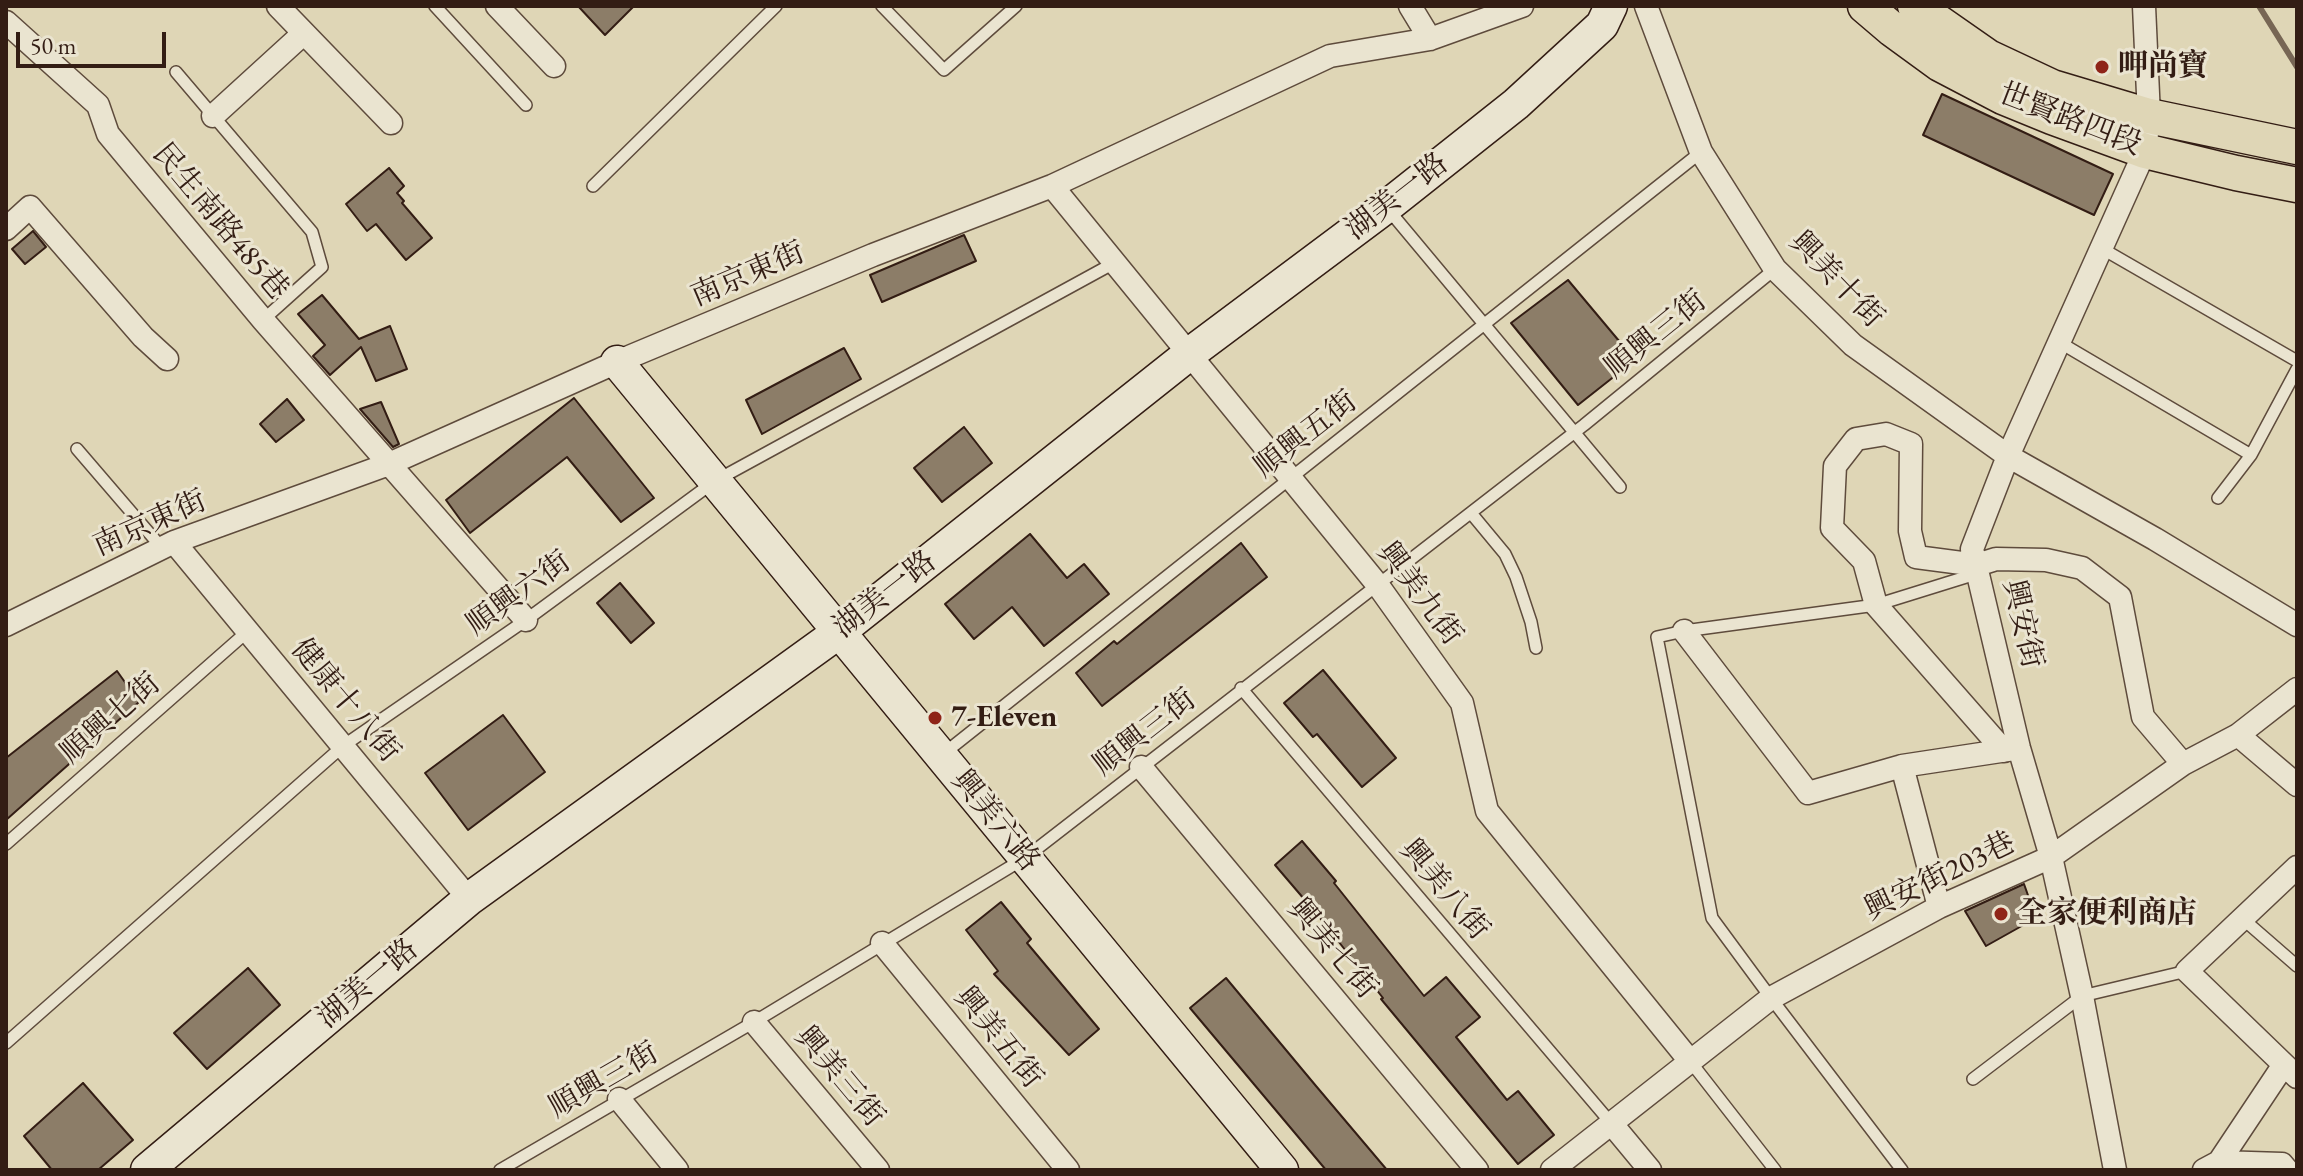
<!DOCTYPE html>
<meta charset="utf-8">
<style>
body{margin:0}
#map{position:relative;width:2303px;height:1176px;overflow:hidden;background:#dfd6b6;font-family:"EB Garamond",serif}
canvas{display:block}
.frame{position:absolute;inset:0;border:8px solid #331d14;pointer-events:none}
.scale{position:absolute;left:16px;top:32px;width:150px;height:36px;box-sizing:border-box;border:4px solid #331d14;border-top:0;padding-left:10px;font-size:24px;line-height:28px;white-space:nowrap;color:#331d14;-webkit-text-stroke:6px #eae4d0;paint-order:stroke}
</style>
<div id="map">
<canvas width="2303" height="1176"></canvas>
<div class="frame"></div>
<div class="scale">50 m</div>
</div>
<script>
const g = document.querySelector('canvas').getContext('2d');
g.lineJoin = 'round';
const poly = rows => new Path2D(rows.map(r => 'M' + r).join(''));
function trace(path, color, width, dash) { g.strokeStyle = color; g.lineWidth = width; g.lineCap = dash ? 'butt' : 'round'; g.setLineDash(dash || []); g.stroke(path); }
function paint(path, color) { g.fillStyle = color; g.fill(path, 'evenodd'); }
function write(font, color, halo, rows, align = 'center') {
  g.font = font + ' "EB Garamond","Noto Serif TC",serif'; g.lineWidth = 6; g.setLineDash([]); g.textBaseline = 'middle'; g.strokeStyle = halo; g.fillStyle = color; for (const [text, x, y, turn = 0] of rows) {
    g.save(); g.translate(x, y); g.rotate((+turn || 0) * Math.PI / 180); g.textAlign = isNaN(turn) ? turn : align; if (halo) g.strokeText(text, 0, 0); g.fillText(text, 0, 0); g.restore();
  }
}
const stream = poly([
 [2259,6,2297,67]
]);
const building = poly([
 [578,6,634,6,605,35,578,6],
 [1942,94,2113,174,2094,215,1923,135,1942,94],
 [389,168,404,186,397,193,404,201,402,203,432,238,406,260,376,224,367,231,346,204,389,168],
 [33,231,46,247,25,264,12,249,33,231],
 [964,235,976,261,882,302,870,275,964,235],
 [1568,280,1635,360,1578,405,1511,323,1568,280],
 [322,295,359,339,390,326,407,369,376,381,361,347,330,375,313,356,325,345,298,314,322,295],
 [844,348,861,379,762,434,746,400,844,348],
 [574,398,654,498,621,522,567,457,470,533,446,500,574,398],
 [287,399,304,420,276,442,260,424,287,399],
 [381,402,399,444,393,447,360,409,381,402],
 [964,427,992,463,942,502,914,468,964,427],
 [1030,534,1067,578,1084,564,1109,594,1044,646,1012,607,974,639,945,604,1030,534],
 [1241,543,1267,577,1102,706,1076,673,1114,641,1117,644,1241,543],
 [620,583,654,623,631,643,597,603,620,583],
 [1323,670,1396,758,1362,787,1317,734,1313,737,1284,703,1323,670],
 [117,671,139,702,6,820,6,758,117,671],
 [503,715,545,772,468,830,425,773,503,715],
 [1302,841,1336,881,1334,883,1424,996,1446,977,1480,1017,1456,1037,1507,1100,1518,1091,1554,1135,1518,1164,1381,999,1383,998,1316,913,1275,865,1302,841],
 [2024,884,2036,918,1986,946,1965,911,2024,884],
 [1001,902,1031,939,1027,943,1099,1029,1069,1055,994,974,998,971,966,930,1001,902],
 [248,968,280,1005,207,1069,174,1033,248,968],
 [1226,978,1316,1086,1387,1170,1326,1170,1190,1008,1226,978],
 [83,1083,133,1140,98,1170,52,1170,24,1136,83,1083]
]);
const lane = poly([
 [435,6,526,105],
 [882,6,944,70,1016,6],
 [176,72,312,232,322,267,263,320],
 [593,186,776,6],
 [1387,208,1620,487],
 [2101,248,2297,361],
 [2059,342,2251,455],
 [77,449,162,548],
 [2218,498,2251,455,2297,369],
 [1471,513,1505,554,1516,577,1531,622,1536,648],
 [1241,688,1611,1123],
 [942,755,1701,152],
 [6,844,248,631],
 [2243,919,2297,966],
 [6,1043,343,746,526,620,715,481,1114,263],
 [1690,1061,1775,1170],
 [1973,1079,2082,996,2187,971],
 [500,1170,754,1022,1025,858,1584,425,1775,269],
 [1902,1170,1771,998,1712,918,1657,637,1684,631,1876,605,1979,573]
]);
const street = poly([
 [278,6,391,123],
 [497,6,554,66],
 [1410,6,1430,39],
 [1646,6,1701,152,1775,269,1853,345,2008,456,2155,539,2297,625],
 [6,22,98,105,108,134,263,320,526,620],
 [213,116,304,33],
 [1052,186,1377,584,1462,703,1487,811,1690,1061],
 [6,229,30,207,143,337,167,359],
 [174,542,469,899],
 [6,625,174,542,389,464,617,362,873,255,1052,186,1330,56,1430,39,1522,6],
 [1684,631,1808,793,1902,766,2014,749],
 [2238,735,2297,785],
 [2004,751,1876,605,1864,561,1832,528,1835,466,1856,439,1886,434,1911,444,1910,531,1916,557,1977,565,1996,559,2046,560,2082,568,2120,597,2143,717,2183,764],
 [1902,766,1939,907],
 [1141,767,1477,1170],
 [2297,867,2187,971,2297,1077],
 [882,943,1068,1170],
 [754,1022,878,1170],
 [619,1099,677,1170],
 [1611,1123,1650,1170],
 [2219,1162,2282,1164,2287,1170],
 [1552,1170,1771,998,1939,907,2051,857,2183,764,2238,735,2297,689],
 [2115,1170,2082,996,2051,857,2019,748,1972,549,2008,456,2145,151,2149,116,2144,6],
 [2204,1170,2219,1162,2283,1066]
]);
const secondary = poly([
 [617,362,1282,1170],
 [147,1170,469,899,839,632,1188,355,1386,207,1516,104,1602,25,1611,6]
]);
const primary = poly([
 [1865,6,1892,29,1940,64,2003,97,2052,117,2145,151,2236,173,2297,185],
 [1915,6,1988,57,2052,87,2149,116,2297,147]
]);
const markers = [
 [2102,67,8,"#8f2418"],
 [935,718,8,"#8f2418"],
 [2001,914,8,"#8f2418"]
];
const poiNames = [
 ["呷尚寶",2118,67],
 ["7-Eleven",951,718],
 ["全家便利商店",2017,914]
];
const streetNames = [
 ["世賢路四段",2070,120,21],
 ["湖美一路",1397,197,-38],
 ["民生南路485巷",220,222,50],
 ["南京東街",748,275,-23],
 ["興美十街",1836,280,46],
 ["順興三街",1656,335,-39],
 ["順興五街",1306,435,-38],
 ["南京東街",150,524,-24],
 ["順興六街",519,594,-36],
 ["興美九街",1419,594,53],
 ["湖美一路",885,595,-38],
 ["興安街",2022,624,77],
 ["健康十八街",345,701,50],
 ["順興七街",111,719,-41],
 ["順興三街",1145,733,-38],
 ["興美六路",995,821,51],
 ["興安街203巷",1940,877,-26],
 ["興美八街",1444,890,50],
 ["興美七街",1332,949,50],
 ["湖美一路",368,984,-40],
 ["興美五街",998,1038,51],
 ["興美三街",839,1077,50],
 ["順興三街",604,1081,-30]
];
trace(stream, '#776654', 6);
paint(building, '#8c7d68');
trace(building, '#331d14', 2);
trace(lane, '#5e4b3c', 14);
trace(street, '#5e4b3c', 25);
trace(secondary, '#331d14', 35);
trace(primary, '#331d14', 37);
trace(lane, '#eae4d0', 11);
trace(street, '#eae4d0', 22);
trace(secondary, '#eae4d0', 32);
trace(primary, '#dfd6b6', 34);
for (const [x, y, r, color] of markers) { const dot = new Path2D(); dot.arc(x, y, r, 0, 2 * Math.PI); g.fillStyle = color; g.fill(dot); trace(dot, '#eae4d0', 3); }
write('bold 30px', '#331d14', '#eae4d0', poiNames, 'left');
write('30px', '#331d14', '#eae4d0', streetNames);
</script>
